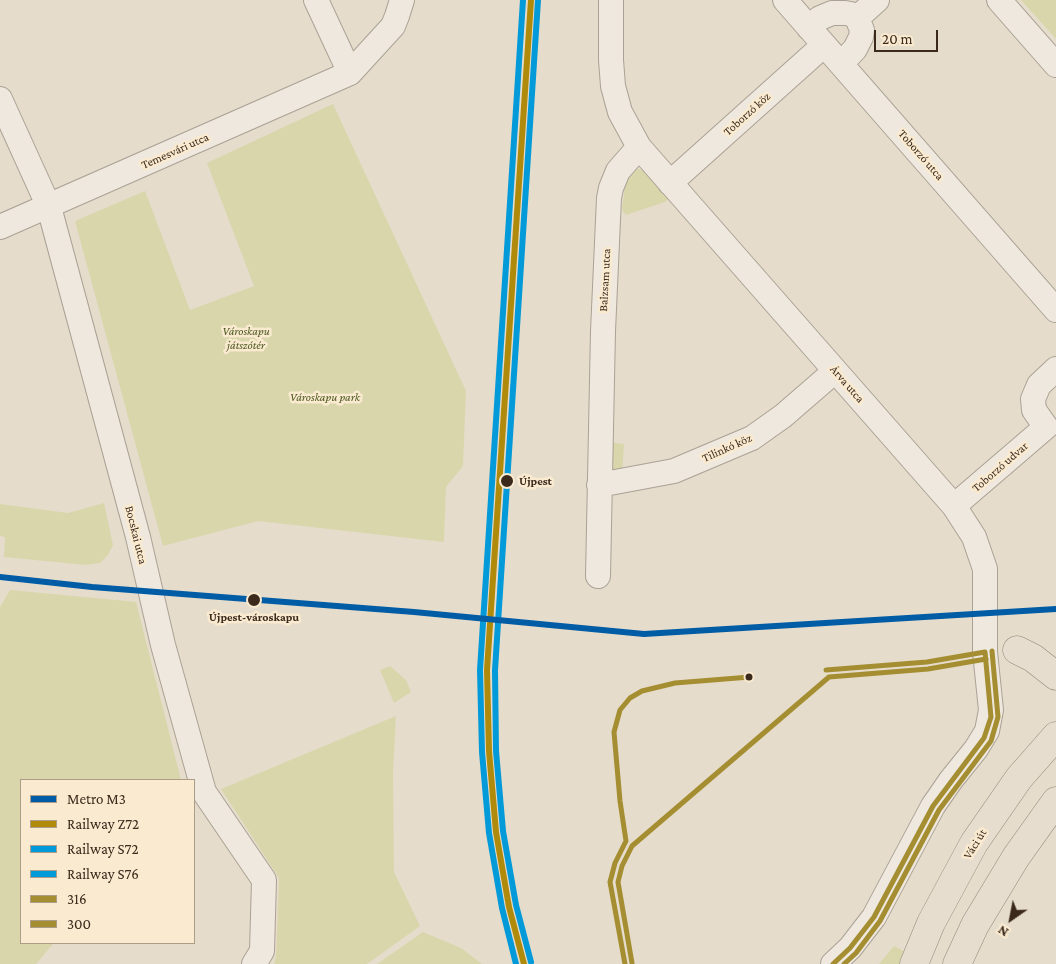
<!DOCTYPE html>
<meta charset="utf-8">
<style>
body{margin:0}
#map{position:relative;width:1056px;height:964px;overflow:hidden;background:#e6dccb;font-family:"Crimson Pro",serif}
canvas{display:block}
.legend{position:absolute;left:20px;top:779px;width:175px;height:165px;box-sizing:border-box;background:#f9ead0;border:1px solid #ad9d88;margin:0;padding:6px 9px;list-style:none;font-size:15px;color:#3b291c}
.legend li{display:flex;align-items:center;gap:10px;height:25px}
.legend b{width:25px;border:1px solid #ad9d88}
.north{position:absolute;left:986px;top:894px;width:50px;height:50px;-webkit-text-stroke:4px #f9ead0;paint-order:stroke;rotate:213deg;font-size:14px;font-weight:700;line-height:20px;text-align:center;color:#3b291c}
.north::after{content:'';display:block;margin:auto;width:18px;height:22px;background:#3b291c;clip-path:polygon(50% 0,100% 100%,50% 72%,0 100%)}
.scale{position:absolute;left:874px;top:30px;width:64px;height:22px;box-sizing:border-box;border:2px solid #3b291c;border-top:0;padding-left:6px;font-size:15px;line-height:18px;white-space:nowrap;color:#3b291c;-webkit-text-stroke:4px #f9ead0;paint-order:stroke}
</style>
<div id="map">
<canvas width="1056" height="964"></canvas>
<ul class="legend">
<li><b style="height:6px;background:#005ca5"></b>Metro M3</li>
<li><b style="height:6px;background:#b08b0b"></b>Railway Z72</li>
<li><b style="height:6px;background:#039ad9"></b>Railway S72</li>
<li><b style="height:6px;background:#039ad9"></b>Railway S76</li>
<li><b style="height:6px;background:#a58e31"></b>316</li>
<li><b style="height:6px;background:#a58e31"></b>300</li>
</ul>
<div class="north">N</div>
<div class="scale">20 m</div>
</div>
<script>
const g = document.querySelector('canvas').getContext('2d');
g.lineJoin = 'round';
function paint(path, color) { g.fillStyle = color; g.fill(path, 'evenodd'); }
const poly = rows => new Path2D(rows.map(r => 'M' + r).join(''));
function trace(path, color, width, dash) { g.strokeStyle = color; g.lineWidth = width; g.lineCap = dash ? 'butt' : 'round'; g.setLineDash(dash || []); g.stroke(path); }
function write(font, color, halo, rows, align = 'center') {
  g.font = font + ' "Crimson Pro",serif'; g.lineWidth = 5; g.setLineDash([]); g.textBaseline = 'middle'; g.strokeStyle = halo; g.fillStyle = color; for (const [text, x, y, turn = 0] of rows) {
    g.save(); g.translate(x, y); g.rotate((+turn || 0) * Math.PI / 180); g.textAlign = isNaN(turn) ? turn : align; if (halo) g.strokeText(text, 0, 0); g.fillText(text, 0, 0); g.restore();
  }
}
const green = poly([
 [1021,0,1056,0,1056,39],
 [333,104,466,391,463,466,446,487,444,542,258,521,163,546,75,221,145,191,190,310,254,286,207,163],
 [634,169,639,169,644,171,669,198,665,202,626,215,622,210,626,176],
 [607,442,624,444,622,477,606,481],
 [104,503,113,545,108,555,100,563,86,565,4,557,5,537,0,536,0,504,68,513],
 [10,590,136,602,181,780,21,780,21,943,54,943,36,964,0,964,0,607],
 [390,666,406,680,411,692,394,703,380,670],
 [396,716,393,772,394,872,420,926,367,964,274,964,276,956,279,878,221,789],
 [423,932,461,948,482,964,377,964],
 [894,946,909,954,905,964,879,964]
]);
const minor = poly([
 [316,0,350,73],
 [611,0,611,60,613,86,620,112,639,147,954,506,974,537,985,569,985,652,991,710,987,731,976,749,951,780,933,806,874,917,850,948,833,964],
 [785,0,1056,310],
 [999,0,1056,65],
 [857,18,877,0],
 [809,28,820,18,832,13,845,13,851,14,857,18,862,30,861,37,855,49,841,64],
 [0,99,49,207,138,537,163,645,204,792,264,880,262,951,254,964],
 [670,183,824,45],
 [0,227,350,73,393,26,397,16,402,0],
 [599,485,674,471,752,438,783,416,835,371],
 [954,506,1046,427,1034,410,1033,399,1039,385,1056,369],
 [598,576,603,331,609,198,611,188,618,171,639,147]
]);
const primary = poly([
 [1017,650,1033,658,1056,676],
 [914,964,931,923,974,843,1019,778,1056,736],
 [957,964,975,925,1016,857,1056,801]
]);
const bus1 = poly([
 [826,670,927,662,985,652],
 [625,964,610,882,615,863,626,841,620,801,614,732,620,710,630,698,642,691,675,683,750,677],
 [833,964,850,948,874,917,933,806,984,738,991,717,985,652]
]);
const bus2 = poly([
 [632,963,618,882,622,866,632,846,829,677,928,669,986,659],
 [844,964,856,953,880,921,939,810,991,741,998,717,992,651]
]);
const rail1 = poly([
 [524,964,509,907,496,832,489,751,487,670,531,0]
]);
const rail2 = poly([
 [531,962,516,905,503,831,496,751,495,670,538,0]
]);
const rail3 = poly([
 [516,964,502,908,489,833,482,752,480,670,523,0]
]);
const metro1 = poly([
 [0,577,92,587,414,612,644,634,1056,609]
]);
const markers = [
 [507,481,7,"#3b291c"],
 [254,600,7,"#3b291c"],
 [749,677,4.5,"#3b291c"]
];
const streetNames = [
 ["Toborzó köz",747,114,-42],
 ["Temesvári utca",175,151,-24],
 ["Toborzó utca",921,155,49],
 ["Balzsam utca",605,280,-87],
 ["Árva utca",847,384,49],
 ["Tilinkó köz",727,448,-24],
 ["Toborzó udvar",1000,467,-41],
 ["Bocskai utca",136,535,76],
 ["Váci út",975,844,-58]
];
const parkNames = [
 ["Városkapu",246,331],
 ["játszótér",246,345],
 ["Városkapu park",325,397]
];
const stopNames = [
 ["Újpest",519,481],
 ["Újpest-városkapu",254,617,"center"]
];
paint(green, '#d9d6ac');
trace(minor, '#aba195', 26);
trace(primary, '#91877b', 29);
trace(minor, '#eee8de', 24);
trace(primary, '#e6ddce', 28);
trace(bus1, '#a58e31', 5);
trace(bus2, '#a58e31', 5);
trace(rail1, '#b08b0b', 6);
trace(rail2, '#039ad9', 6);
trace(rail3, '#039ad9', 6);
trace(metro1, '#005ca5', 6);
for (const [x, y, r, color] of markers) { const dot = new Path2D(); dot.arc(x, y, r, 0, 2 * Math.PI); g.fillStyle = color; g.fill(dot); trace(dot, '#f9ead0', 2); }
write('12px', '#3b291c', '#f9ead0', streetNames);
write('italic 12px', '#4e5920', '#f9ead0', parkNames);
write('bold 12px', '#3b291c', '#f9ead0', stopNames, 'left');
</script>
